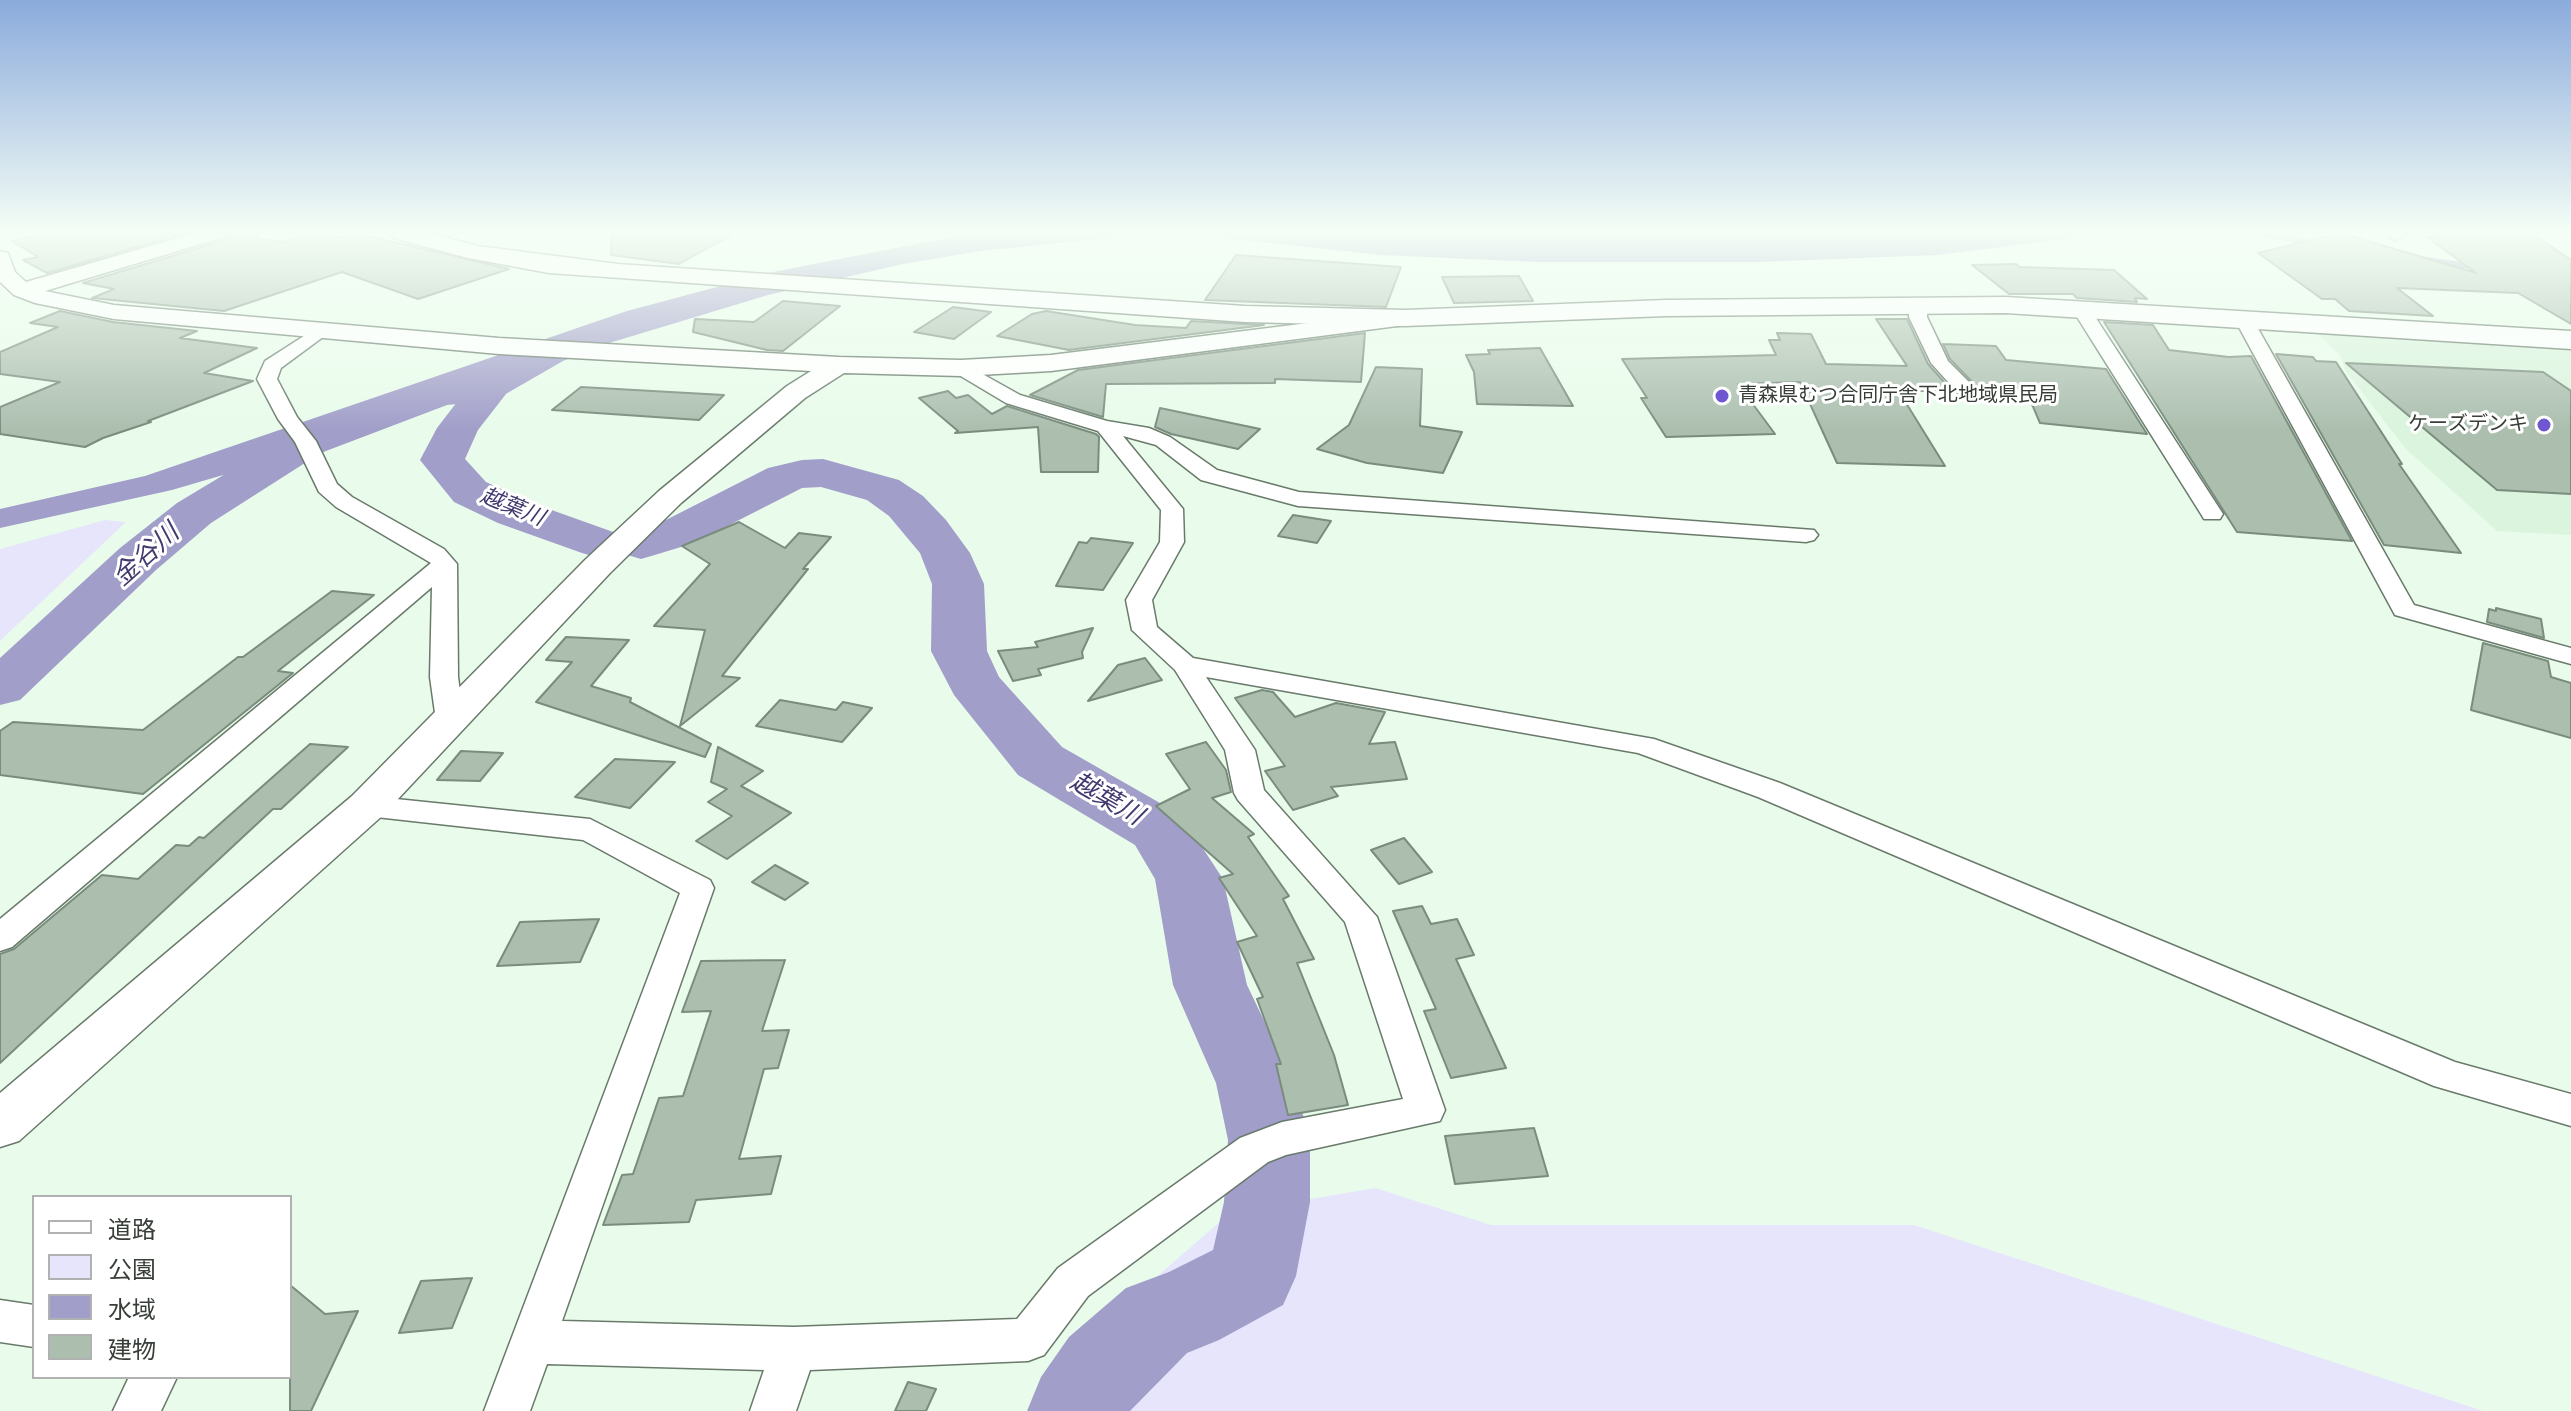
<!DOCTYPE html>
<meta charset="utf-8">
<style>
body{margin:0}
#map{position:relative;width:2571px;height:1411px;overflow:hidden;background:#e9fceb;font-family:"Roboto Condensed","Noto Sans JP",sans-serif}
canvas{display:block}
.legend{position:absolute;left:32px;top:1195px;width:260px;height:184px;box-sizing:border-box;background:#fff;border:2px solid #afb2b0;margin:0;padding:10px 14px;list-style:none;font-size:24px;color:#383f39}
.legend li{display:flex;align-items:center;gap:16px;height:40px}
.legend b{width:40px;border:2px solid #afb2b0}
</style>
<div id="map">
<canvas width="2571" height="1411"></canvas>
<ul class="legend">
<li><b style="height:10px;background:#fff"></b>道路</li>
<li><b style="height:22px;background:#e6e5fc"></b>公園</li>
<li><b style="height:22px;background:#a19ec9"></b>水域</li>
<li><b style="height:22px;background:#acbfaf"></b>建物</li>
</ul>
</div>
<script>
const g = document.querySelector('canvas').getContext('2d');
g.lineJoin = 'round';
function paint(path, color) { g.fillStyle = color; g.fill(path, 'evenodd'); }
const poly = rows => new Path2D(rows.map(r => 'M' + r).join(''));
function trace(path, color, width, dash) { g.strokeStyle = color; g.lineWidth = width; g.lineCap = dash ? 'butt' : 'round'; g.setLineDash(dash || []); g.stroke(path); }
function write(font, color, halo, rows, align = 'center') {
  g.font = font + ' "Roboto Condensed","Noto Sans JP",sans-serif'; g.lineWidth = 6; g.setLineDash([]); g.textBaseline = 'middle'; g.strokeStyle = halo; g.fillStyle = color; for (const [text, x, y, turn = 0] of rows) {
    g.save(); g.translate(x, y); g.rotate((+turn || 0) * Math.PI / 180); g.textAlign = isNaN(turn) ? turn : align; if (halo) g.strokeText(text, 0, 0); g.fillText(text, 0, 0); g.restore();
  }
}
const built = poly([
 [2315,332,2571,348,2571,535,2497,531,2405,448,2345,370,2340,355]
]);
const green = poly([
 [105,520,126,522,0,641,0,549],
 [1375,1188,1491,1225,1914,1225,2483,1411,1114,1411,1115,1313,1230,1213]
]);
const water = poly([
 [972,233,2112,233,1937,255,1758,262,1537,262,1382,255,1194,235,1151,234,980,251,903,264,768,295,606,344,563,361,497,399,480,416,454,453,442,460,434,450,463,408,457,404,447,405,326,451,261,482,240,476,223,475,172,490,0,528,0,509,145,476,627,311,773,272]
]);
const stream = poly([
 [2256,233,2319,243],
 [2426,260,2477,267]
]);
const river = poly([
 [485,382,500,385,506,394,478,430,465,459,486,482,532,503,616,533,620,538,624,534,660,523,768,468,802,460,823,459,899,480,923,496,946,520,970,553,984,584,987,651,999,677,1062,747,1181,815,1223,879,1247,985,1294,1083,1310,1140,1310,1202,1296,1276,1283,1305,1219,1340,1187,1353,1130,1411,1027,1411,1041,1377,1069,1337,1126,1288,1169,1272,1213,1250,1224,1202,1228,1140,1216,1083,1173,985,1155,879,1135,845,1018,775,954,695,931,651,932,584,920,553,889,516,867,500,821,487,802,488,694,543,658,554,641,559,624,554,620,549,616,553,599,558,582,553,498,523,454,502,420,460,437,428,470,385,485,382],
 [315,425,330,429,337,438,330,447,211,523,156,570,20,700,0,705,0,658,120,548,177,503,300,429,315,425]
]);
const building = poly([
 [48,233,185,233,47,273,23,260,38,257,12,241,48,233],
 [231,233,257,233,257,238,282,242,312,233,341,237,355,233,509,269,418,299,342,272,224,311,92,298,114,289,83,283,225,240,231,233],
 [612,233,735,233,679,264,611,255,612,233],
 [2341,233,2476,273,2427,237,2439,238,2432,233,2531,233,2571,260,2571,324,2518,293,2397,288,2433,316,2349,311,2335,299,2322,299,2258,253,2341,233],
 [1236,255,1401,267,1386,307,1205,300,1236,255],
 [2016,264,2020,267,2114,270,2147,299,2135,298,2137,302,2077,298,2073,294,2009,294,1972,265,2016,264],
 [1519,276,1533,301,1454,303,1442,277,1519,276],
 [783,301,840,306,783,351,767,350,693,332,695,319,754,322,783,301],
 [953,307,991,312,954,339,914,332,953,307],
 [60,311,113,322,197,331,180,338,257,348,204,373,253,381,148,421,151,422,103,438,85,447,0,434,0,407,60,382,0,374,0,352,58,327,30,323,60,311],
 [1046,311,1135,325,1186,328,1191,321,1264,325,1069,350,997,336,1032,314,1046,311],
 [1876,319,1907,319,1928,364,1953,392,1898,390,1945,466,1837,463,1800,382,1738,384,1775,434,1666,437,1641,398,1647,398,1622,359,1776,355,1769,340,1780,340,1777,333,1811,334,1826,364,1907,366,1876,319],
 [2104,322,2153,325,2169,350,2229,357,2251,356,2352,541,2237,532,2104,322],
 [1365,333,1361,382,1275,379,1275,383,1106,384,1103,417,1030,395,1078,370,1365,333],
 [1943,344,1996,346,2006,360,2106,369,2147,434,2040,423,2025,388,1976,386,1950,359,1943,344],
 [1540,348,1573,406,1477,404,1474,372,1466,355,1490,354,1488,350,1540,348],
 [2276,354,2313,357,2316,361,2336,362,2402,464,2399,464,2461,553,2384,545,2276,354],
 [2346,363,2543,372,2571,391,2571,494,2497,490,2346,363],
 [1376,367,1422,369,1420,426,1462,432,1443,473,1367,463,1317,449,1349,425,1376,367],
 [581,387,724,395,699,420,552,410,581,387],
 [948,391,956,398,968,395,992,414,1007,406,1096,434,1099,437,1098,472,1041,472,1038,427,955,433,958,431,919,398,948,391],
 [1160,408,1260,429,1238,449,1171,434,1155,427,1160,408],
 [1293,515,1331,521,1317,543,1278,536,1293,515],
 [739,522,785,548,799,533,831,537,803,569,808,569,722,676,740,678,680,726,705,630,654,626,710,564,682,546,739,522],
 [1091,538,1133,543,1103,590,1056,586,1079,542,1087,543,1091,538],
 [332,591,374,595,278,671,293,673,143,794,0,775,0,731,13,722,143,730,238,657,243,657,332,591],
 [2496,608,2541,619,2544,638,2487,622,2489,609,2496,611,2496,608],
 [1093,628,1082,652,1083,658,1038,669,1041,675,1013,681,998,651,1038,647,1035,642,1093,628],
 [566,637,629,640,591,686,631,698,630,702,711,744,705,757,536,702,572,662,546,660,566,637],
 [2483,643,2548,661,2551,677,2571,683,2571,738,2471,710,2483,643],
 [1145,658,1162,680,1088,701,1118,665,1145,658],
 [1262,690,1273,692,1295,717,1336,703,1385,712,1369,744,1395,742,1407,779,1331,787,1338,796,1293,810,1265,771,1285,766,1235,698,1262,690],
 [780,700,836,710,843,702,872,708,842,742,756,726,780,700],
 [1206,742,1226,770,1231,792,1212,798,1254,834,1248,837,1289,896,1283,899,1314,959,1297,963,1334,1055,1348,1105,1288,1115,1276,1064,1281,1064,1257,999,1263,997,1237,942,1257,936,1219,878,1233,874,1156,806,1190,789,1166,754,1206,742],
 [310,744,348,747,281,809,273,809,0,1063,0,954,14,949,102,875,138,879,176,845,189,846,199,837,204,838,310,744],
 [718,747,763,771,741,786,791,813,727,859,696,841,732,816,708,802,727,789,711,782,718,747],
 [461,751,503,753,480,781,437,780,461,751],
 [615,759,675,762,630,808,575,797,615,759],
 [1404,838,1432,872,1399,884,1371,850,1404,838],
 [775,865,808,883,785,900,752,882,775,865],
 [1422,906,1431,924,1457,919,1474,955,1456,959,1506,1068,1451,1078,1424,1011,1436,1009,1393,911,1422,906],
 [599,919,580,962,497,966,520,922,599,919],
 [785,960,762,1031,789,1030,778,1068,764,1069,739,1159,781,1156,771,1194,696,1200,689,1222,603,1225,622,1175,633,1174,659,1098,683,1096,711,1011,682,1012,701,961,785,960],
 [1534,1128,1548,1176,1455,1184,1445,1136,1534,1128],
 [472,1278,452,1328,399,1333,421,1281,472,1278],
 [290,1285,325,1314,358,1311,311,1411,290,1411,290,1285],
 [908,1382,936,1389,926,1411,895,1411,908,1382]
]);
const street = poly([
 [2390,233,2410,233,2396,240,2390,238,2390,233],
 [1918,301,1927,306,1927,317,1948,361,1972,385,1975,389,1972,393,1958,393,1931,363,1909,317,1909,306,1918,301],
 [2081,304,2090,309,2223,514,2220,519,2204,519,2201,514,2072,309,2081,304],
 [2243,313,2252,318,2414,605,2571,648,2571,664,2395,615,2234,318,2243,313],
 [321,325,330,330,327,334,281,368,277,379,297,417,316,441,337,484,352,497,444,549,457,564,458,677,464,720,460,726,450,729,440,726,436,720,430,677,432,587,12,947,0,951,0,919,431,563,336,507,319,492,295,442,278,419,257,379,265,361,321,325],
 [961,362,1020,395,1107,421,1149,428,1170,437,1217,470,1299,492,1814,530,1818,535,1814,540,1806,542,1298,506,1201,480,1156,445,1123,436,1183,509,1184,542,1152,600,1157,627,1193,658,1654,739,1780,783,2455,1062,2571,1094,2571,1126,2434,1086,1758,797,1638,753,1206,677,1255,750,1264,790,1377,917,1445,1110,1440,1121,1286,1155,1268,1162,1088,1296,1044,1355,1028,1361,810,1370,796,1411,750,1411,764,1370,547,1364,530,1411,484,1411,680,893,583,840,367,816,356,813,352,806,356,799,367,796,590,819,710,880,714,888,562,1321,794,1327,1017,1319,1058,1268,1240,1138,1282,1122,1403,1099,1345,922,1238,800,1234,793,1225,750,1175,670,1132,630,1126,600,1160,542,1161,510,1098,431,1006,403,954,372,951,368,954,364,961,362],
 [0,1300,34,1305,34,1347,0,1342,0,1300],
 [129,1377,177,1377,161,1411,113,1411,129,1377]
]);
const secondary = poly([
 [195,233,228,233,224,237,45,291,114,305,499,338,839,357,961,360,1051,355,1405,311,1414,313,1417,318,1414,323,1405,325,1051,371,961,376,844,373,805,398,681,503,610,573,382,816,19,1141,0,1147,0,1093,352,796,586,559,659,491,787,386,811,371,499,354,114,319,35,303,14,295,0,282,0,251,8,253,15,272,26,282,195,233]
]);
const highway = poly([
 [390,233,430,233,478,246,618,264,1245,306,1405,310,1666,300,2006,297,2571,331,2571,349,2006,313,1666,316,1405,326,1245,322,549,273,468,258,393,238,390,233]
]);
const markers = [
 [1722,396,8,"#6f57d1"],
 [2544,425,8,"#6f57d1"]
];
const farPoinames = [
 ["青森県むつ合同庁舎下北地域県民局",1738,396],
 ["ケーズデンキ",2528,425,"right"]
];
const farWaternames = [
 ["越葉川",512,508,22]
];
const waterNames = [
 ["金谷川",147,556,-42],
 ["越葉川",1106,800,30]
];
paint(built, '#daf4dd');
paint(green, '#e6e5fc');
paint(water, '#a19ec9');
trace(stream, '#a19ec9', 6);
paint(river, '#a19ec9');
paint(building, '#acbfaf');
trace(building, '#7a8c7d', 2);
trace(street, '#697a6b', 3);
trace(secondary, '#697a6b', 3);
trace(highway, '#697a6b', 3);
paint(street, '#fff');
paint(secondary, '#fff');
paint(highway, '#fff');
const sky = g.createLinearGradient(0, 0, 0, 430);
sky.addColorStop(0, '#8babdc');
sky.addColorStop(0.54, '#f5fef6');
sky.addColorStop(1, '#f5fef600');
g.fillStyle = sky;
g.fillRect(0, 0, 2571, 430);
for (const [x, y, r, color] of markers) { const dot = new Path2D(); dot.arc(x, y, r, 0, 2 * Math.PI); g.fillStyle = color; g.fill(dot); trace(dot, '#fff', 3); }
write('20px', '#383f39', '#fff', farPoinames, 'left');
write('italic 22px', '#413a70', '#fff', farWaternames);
write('italic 26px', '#413a70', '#fff', waterNames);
</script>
